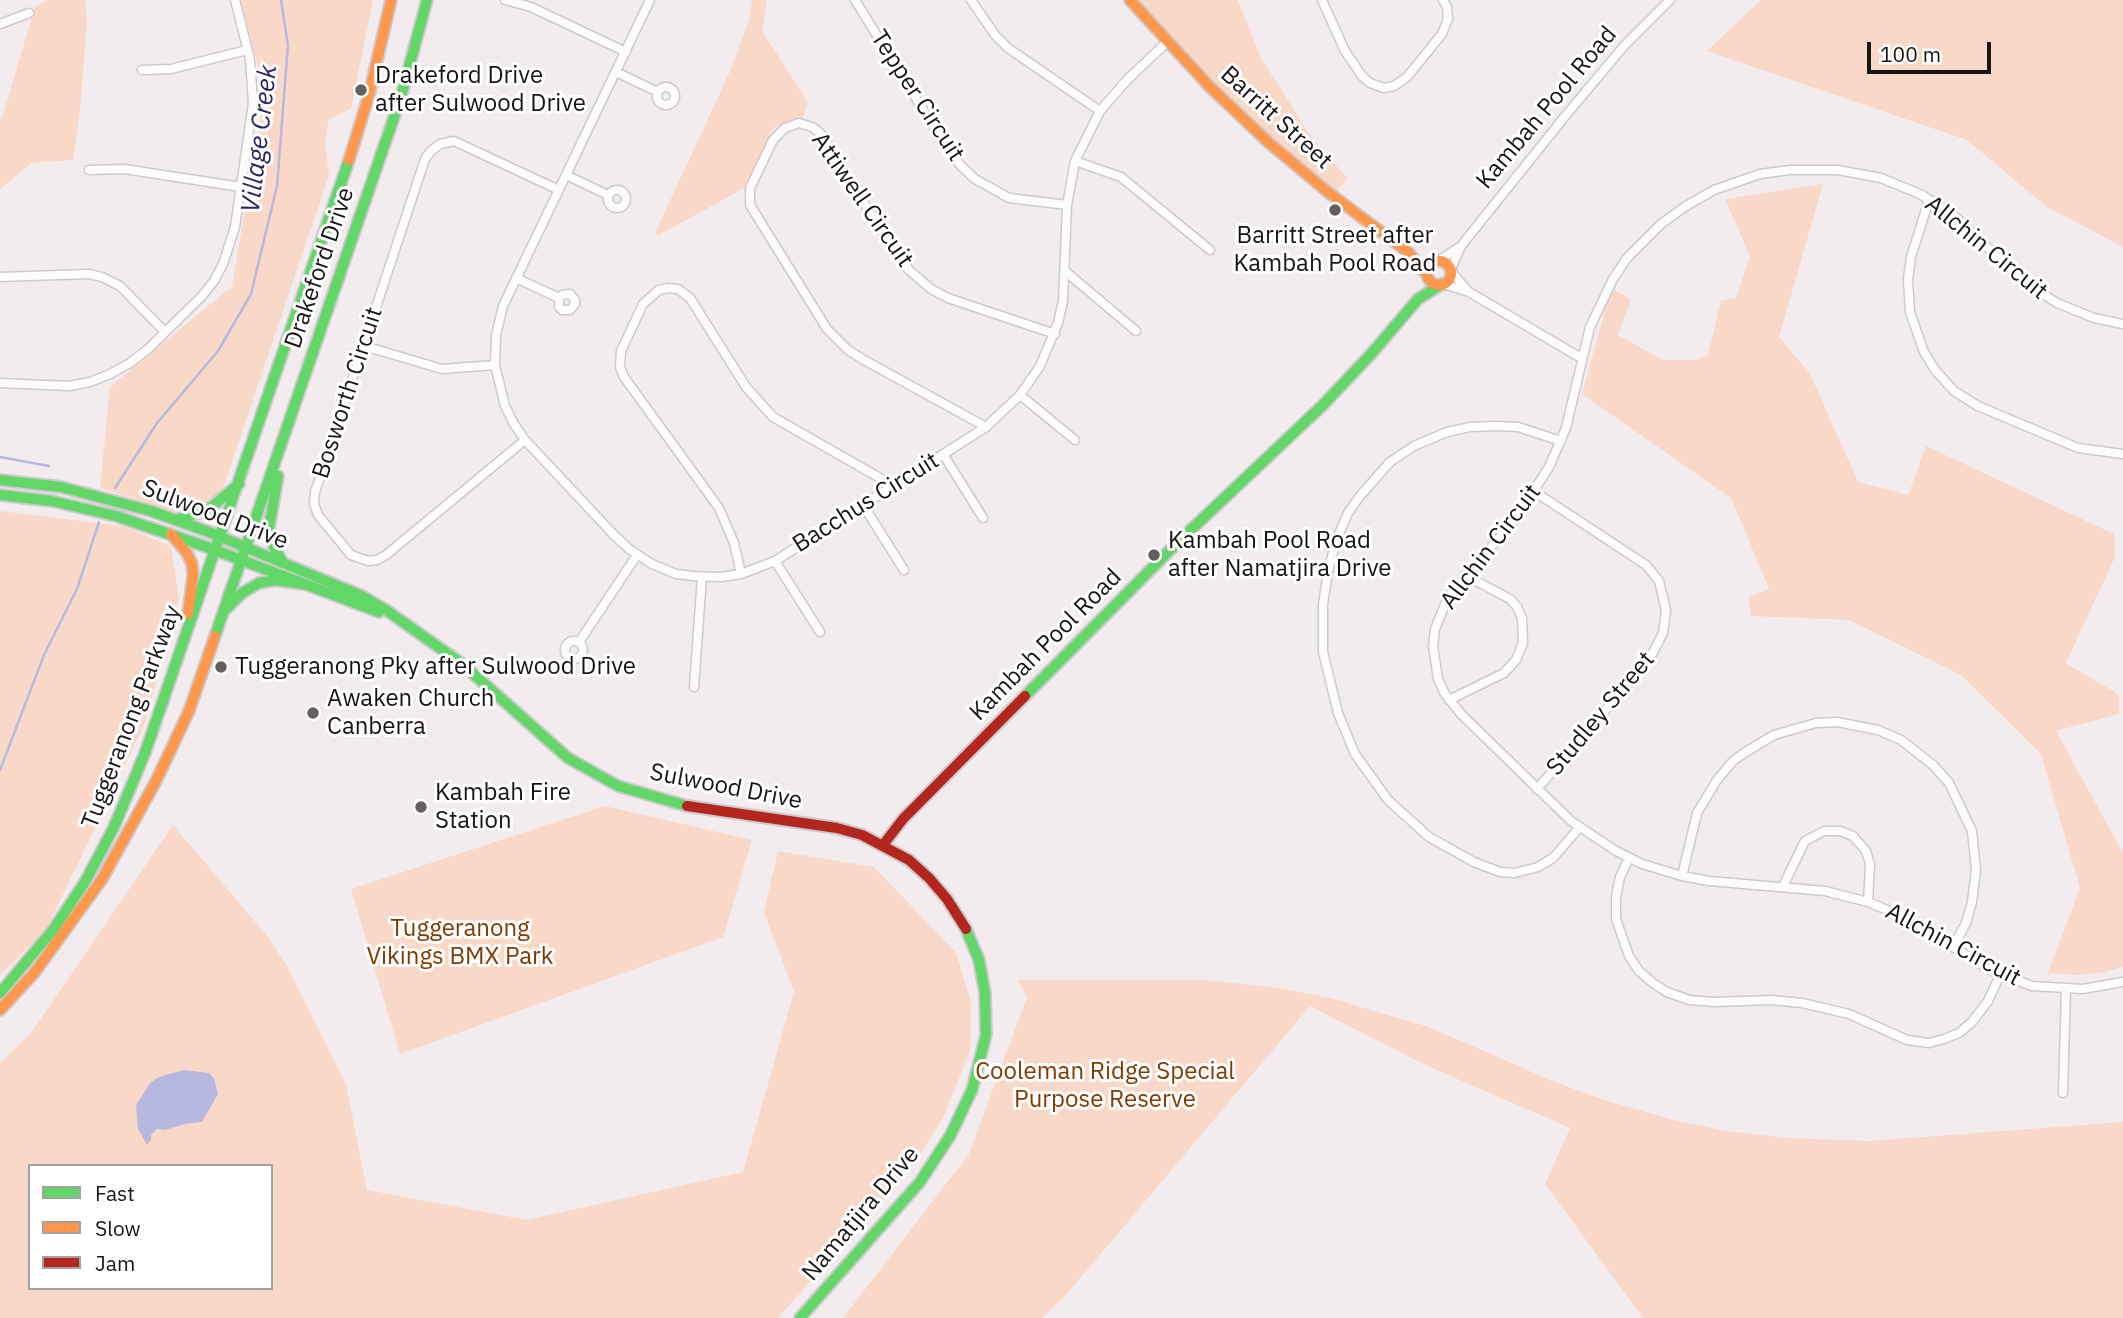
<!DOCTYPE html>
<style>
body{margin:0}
#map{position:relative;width:2123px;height:1318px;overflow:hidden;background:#f2ecef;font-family:"IBM Plex Sans",sans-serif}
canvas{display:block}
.legend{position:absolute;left:28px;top:1164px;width:245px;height:126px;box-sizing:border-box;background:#fff;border:2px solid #a3a1a2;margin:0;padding:9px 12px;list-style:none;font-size:21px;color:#181416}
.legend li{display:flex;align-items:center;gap:14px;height:35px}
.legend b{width:35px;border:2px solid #a3a1a2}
.scale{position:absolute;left:1867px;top:42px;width:124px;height:32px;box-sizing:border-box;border:4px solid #181416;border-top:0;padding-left:9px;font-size:21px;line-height:24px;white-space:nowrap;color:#181416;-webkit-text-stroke:5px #fff;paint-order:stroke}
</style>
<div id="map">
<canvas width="2123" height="1318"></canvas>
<ul class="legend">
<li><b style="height:9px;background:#63d668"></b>Fast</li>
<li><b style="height:9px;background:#ff974d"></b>Slow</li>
<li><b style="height:9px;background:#b3261e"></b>Jam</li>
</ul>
<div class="scale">100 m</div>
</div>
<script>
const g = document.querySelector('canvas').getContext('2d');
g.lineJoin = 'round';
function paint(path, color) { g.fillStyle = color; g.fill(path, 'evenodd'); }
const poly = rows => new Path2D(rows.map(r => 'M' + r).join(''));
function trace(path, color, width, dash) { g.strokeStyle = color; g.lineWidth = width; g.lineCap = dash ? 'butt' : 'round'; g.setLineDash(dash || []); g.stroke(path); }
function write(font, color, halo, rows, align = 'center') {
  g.font = font + ' "IBM Plex Sans",sans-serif'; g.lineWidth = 6; g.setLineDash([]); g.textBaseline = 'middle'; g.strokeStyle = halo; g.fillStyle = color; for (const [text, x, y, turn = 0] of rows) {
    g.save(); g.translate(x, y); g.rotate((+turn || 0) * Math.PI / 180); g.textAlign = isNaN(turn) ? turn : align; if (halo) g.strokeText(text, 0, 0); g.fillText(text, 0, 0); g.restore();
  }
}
const green = poly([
 [47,0,85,0,87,22,80,110,73,160,32,163,0,189,0,120,3,115,35,7],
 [241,0,373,0,351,109,329,119,325,143,329,175,225,483,219,495,210,504,178,513,100,488,110,387,232,286,265,93],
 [752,0,767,0,762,31,808,102,802,121,773,128,743,189,659,235,655,233,732,67,749,20],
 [1134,0,1238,0,1261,58,1310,135,1347,178,1335,194,1259,129,1169,40],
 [1761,0,2123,0,2123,247,2047,207,1967,140,1707,51],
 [1823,184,1779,337,1810,374,1858,482,1908,495,1926,446,2114,534,2115,557,2066,663,2119,695,2119,714,2056,731,2123,853,2123,967,2105,972,2077,975,2048,973,2080,888,2041,754,1961,675,1849,620,1751,616,1749,597,1769,589,1731,498,1582,394,1611,288,1631,299,1618,335,1663,360,1694,360,1708,355,1721,301,1736,298,1750,256,1725,199],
 [0,511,123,526,171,546,179,598,145,723,46,930,0,975],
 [605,806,752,840,723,937,400,1054,351,889],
 [173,825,268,937,287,966,346,1084,367,1190,527,1220,743,1172,794,992,764,912,778,851,874,867,956,953,971,1002,970,1051,944,1116,914,1164,778,1318,0,1318,0,1063,31,1033],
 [30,1166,271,1166,271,1288,30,1288],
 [1018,980,1203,980,1280,988,1330,998,1429,1027,1550,1080,1601,1099,1680,1122,1733,1132,1787,1138,1869,1141,2123,1122,2123,1318,1643,1318,1545,1184,1570,1128,1423,1064,1310,1006,1066,1295,1042,1318,843,1318,969,1154,1027,997]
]);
const water = poly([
 [184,1070,209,1073,214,1079,218,1094,202,1122,185,1124,165,1130,157,1129,151,1135,151,1140,147,1145,138,1129,136,1105,150,1083,159,1077]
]);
const stream = poly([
 [0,457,49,466],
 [115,488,157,423,218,351,251,294,277,186,288,45,281,0],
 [0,770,44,655,77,589,99,522]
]);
const street = poly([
 [505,0,531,7,626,52],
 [650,0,503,306,496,335,495,365,505,406,514,424,525,440,614,535,629,549,652,564,676,574,693,576,721,577,741,574,775,561,986,427,1020,395,1040,366,1058,323,1063,301,1067,205,1075,161,1100,111,1127,80,1167,42],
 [855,0,948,150,961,166,975,179,1009,198,1067,205],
 [971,0,995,35,1008,48,1100,111],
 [1322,0,1345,51,1362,76,1370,83,1384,88,1394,86,1407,77,1442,34,1448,19,1447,7,1443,0],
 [0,24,29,13],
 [142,70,171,69,247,50],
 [616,72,658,92],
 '657 96a9 9 0 1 1 18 0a9 9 0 1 1-18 0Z',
 [1075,161,1121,177,1210,250],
 [89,170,124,169,241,187],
 [566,175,608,195],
 '608 199a9 9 0 1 1 18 0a9 9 0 1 1-18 0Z',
 [1929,200,1911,257,1908,279,1910,312,1924,352,1935,370,1954,391,1978,406,2078,448,2123,454],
 [1438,261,1461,246],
 [1065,271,1136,331],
 [1450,271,1461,246,1566,115,1624,46,1670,0],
 [1451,271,1467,290],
 [0,277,89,274,102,277,120,286,165,332],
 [516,278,559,298,562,295,570,294,575,300,575,304,570,310,562,310,559,307,559,298],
 [1443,284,1469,292,1581,358],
 [2123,324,2094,318,2057,303,2023,281,1952,214,1920,194,1881,178,1838,170,1790,170,1760,174,1714,190,1686,206,1661,224,1627,258,1613,279,1590,327,1566,428,1549,467,1517,517,1448,597,1435,629,1433,646,1438,679,1445,694,1462,715,1571,821,1616,851,1642,864,1682,876,1709,881,1825,891,1868,902,1906,918,1992,971,2032,986,2083,989,2123,982],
 [364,346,442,369,495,365],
 [0,383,69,386,90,382,110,374,130,363,148,349,202,296,214,281,223,264,235,227,253,103,250,59,235,0],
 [1020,395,1075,440],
 [986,427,864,360,848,350,827,329,750,205,750,188,773,140,785,128,799,123,812,127,820,133,896,253,909,270,931,289,948,298,1055,334],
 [525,440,386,555,377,560,368,561,351,555,318,515,314,504,315,492,425,159,431,151,440,144,454,141,559,190],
 [1561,441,1518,427,1495,426,1470,427,1447,432,1414,446,1390,462,1360,496,1348,513,1336,541,1328,572,1323,604,1323,652,1338,713,1355,754,1388,800,1429,837,1474,862,1500,872,1515,873,1538,867,1553,858,1579,828],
 [943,454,983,518],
 [1535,492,1646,565,1659,581,1666,610,1663,633,1649,660,1537,789],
 [863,505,904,570],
 [775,561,820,632],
 [741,574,734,543,719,508,624,377,620,367,621,351,643,304,659,290,668,288,678,289,690,298,746,387,773,417,894,486],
 '565 650a9 9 0 1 1 18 0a9 9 0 1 1-18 0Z',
 [579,642,637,555],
 [694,687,702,577],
 [1449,700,1504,673,1516,660,1523,643,1522,618,1517,607,1510,599,1465,575],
 [1629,858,1620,877,1616,897,1616,919,1629,956,1639,971,1653,983,1667,992,1689,1000,1715,1002,1771,1000,1802,1003,1849,1014,1907,1040,1929,1043,1944,1039,1959,1033,1972,1022,1988,1001,2000,975],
 [1682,876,1697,813,1717,780,1733,761,1744,753,1774,735,1816,723,1837,722,1878,730,1901,740,1933,765,1949,783,1972,831,1976,870,1972,902,1966,923,1953,947],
 [1783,886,1805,841,1824,831,1840,831,1853,836,1866,851,1870,864,1868,902],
 [2063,1093,2066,990]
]);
const fast = poly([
 [278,476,269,528,274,547,283,563],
 [0,480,61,487,151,511,209,532,362,596,386,610,461,663,568,758,618,786,687,806],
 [0,495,52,501,116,516,204,546,379,612],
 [176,520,209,509,239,484],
 [226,609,242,593,259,583,275,580,303,584],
 [215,636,401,97,427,0],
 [1025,696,1180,540,1323,405,1372,353,1418,299,1442,284],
 [0,993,53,930,85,882,114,827,145,753,349,160],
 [800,1318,920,1182,950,1136,972,1090,986,1035,985,993,979,960,966,929]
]);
const slow = poly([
 [1130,0,1209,86,1268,142,1329,193,1408,252,1427,275],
 [349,160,369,95,391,0],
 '1427 273a12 12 0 1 1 24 0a12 12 0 1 1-24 0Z',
 [171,534,187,553,192,564,193,576,188,614],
 [0,1010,35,972,102,879,156,781,189,711,215,636]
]);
const jam = poly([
 [687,806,837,828,862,835,909,860,929,878,947,899,966,929],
 [883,845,903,819,1025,696]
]);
const markers = [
 [361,90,7,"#646062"],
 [1335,210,7,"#646062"],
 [1154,555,7,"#646062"],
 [221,667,7,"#646062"],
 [313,713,7,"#646062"],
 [421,807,7,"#646062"]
];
const poiNames = [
 ["Drakeford Drive",375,76],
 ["after Sulwood Drive",375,104],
 ["Barritt Street after",1335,236,"center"],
 ["Kambah Pool Road",1335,264,"center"],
 ["Kambah Pool Road",1168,541],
 ["after Namatjira Drive",1168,569],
 ["Tuggeranong Pky after Sulwood Drive",235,667],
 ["Awaken Church",327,699],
 ["Canberra",327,727],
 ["Kambah Fire",435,793],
 ["Station",435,821]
];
const streetNames = [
 ["Tepper Circuit",917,96,57],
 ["Kambah Pool Road",1547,108,-50],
 ["Barritt Street",1276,118,42],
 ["Attiwell Circuit",862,200,55],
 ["Allchin Circuit",1986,248,39],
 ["Drakeford Drive",320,268,-71],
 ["Bosworth Circuit",348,393,-72],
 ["Bacchus Circuit",866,503,-32],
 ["Sulwood Drive",215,515,21],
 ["Allchin Circuit",1491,547,-53],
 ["Kambah Pool Road",1046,645,-45],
 ["Studley Street",1601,714,-50],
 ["Tuggeranong Parkway",132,717,-69],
 ["Sulwood Drive",726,787,11],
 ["Allchin Circuit",1953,945,28],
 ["Namatjira Drive",861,1214,-50]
];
const parkNames = [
 ["Tuggeranong",460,929],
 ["Vikings BMX Park",460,957],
 ["Cooleman Ridge Special",1105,1072],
 ["Purpose Reserve",1105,1100]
];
const waterNames = [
 ["Village Creek",260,139,-83]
];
paint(green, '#f9d8c8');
paint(water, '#b6b8e0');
trace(stream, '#b6b8e0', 2.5);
trace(street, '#cec9cc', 11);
trace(fast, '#cec9cc', 14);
trace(slow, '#cec9cc', 14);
trace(jam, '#cec9cc', 14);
trace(street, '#fdfcfd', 8);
trace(fast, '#63d668', 10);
trace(slow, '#ff974d', 10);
trace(jam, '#b3261e', 10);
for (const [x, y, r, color] of markers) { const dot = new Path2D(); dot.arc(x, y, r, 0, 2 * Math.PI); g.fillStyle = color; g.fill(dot); trace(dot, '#fff', 2.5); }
write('24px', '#181416', '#fff', poiNames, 'left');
write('24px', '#181416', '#fff', streetNames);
write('24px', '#813a02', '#fff', parkNames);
write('italic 26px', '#282366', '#fff', waterNames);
</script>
